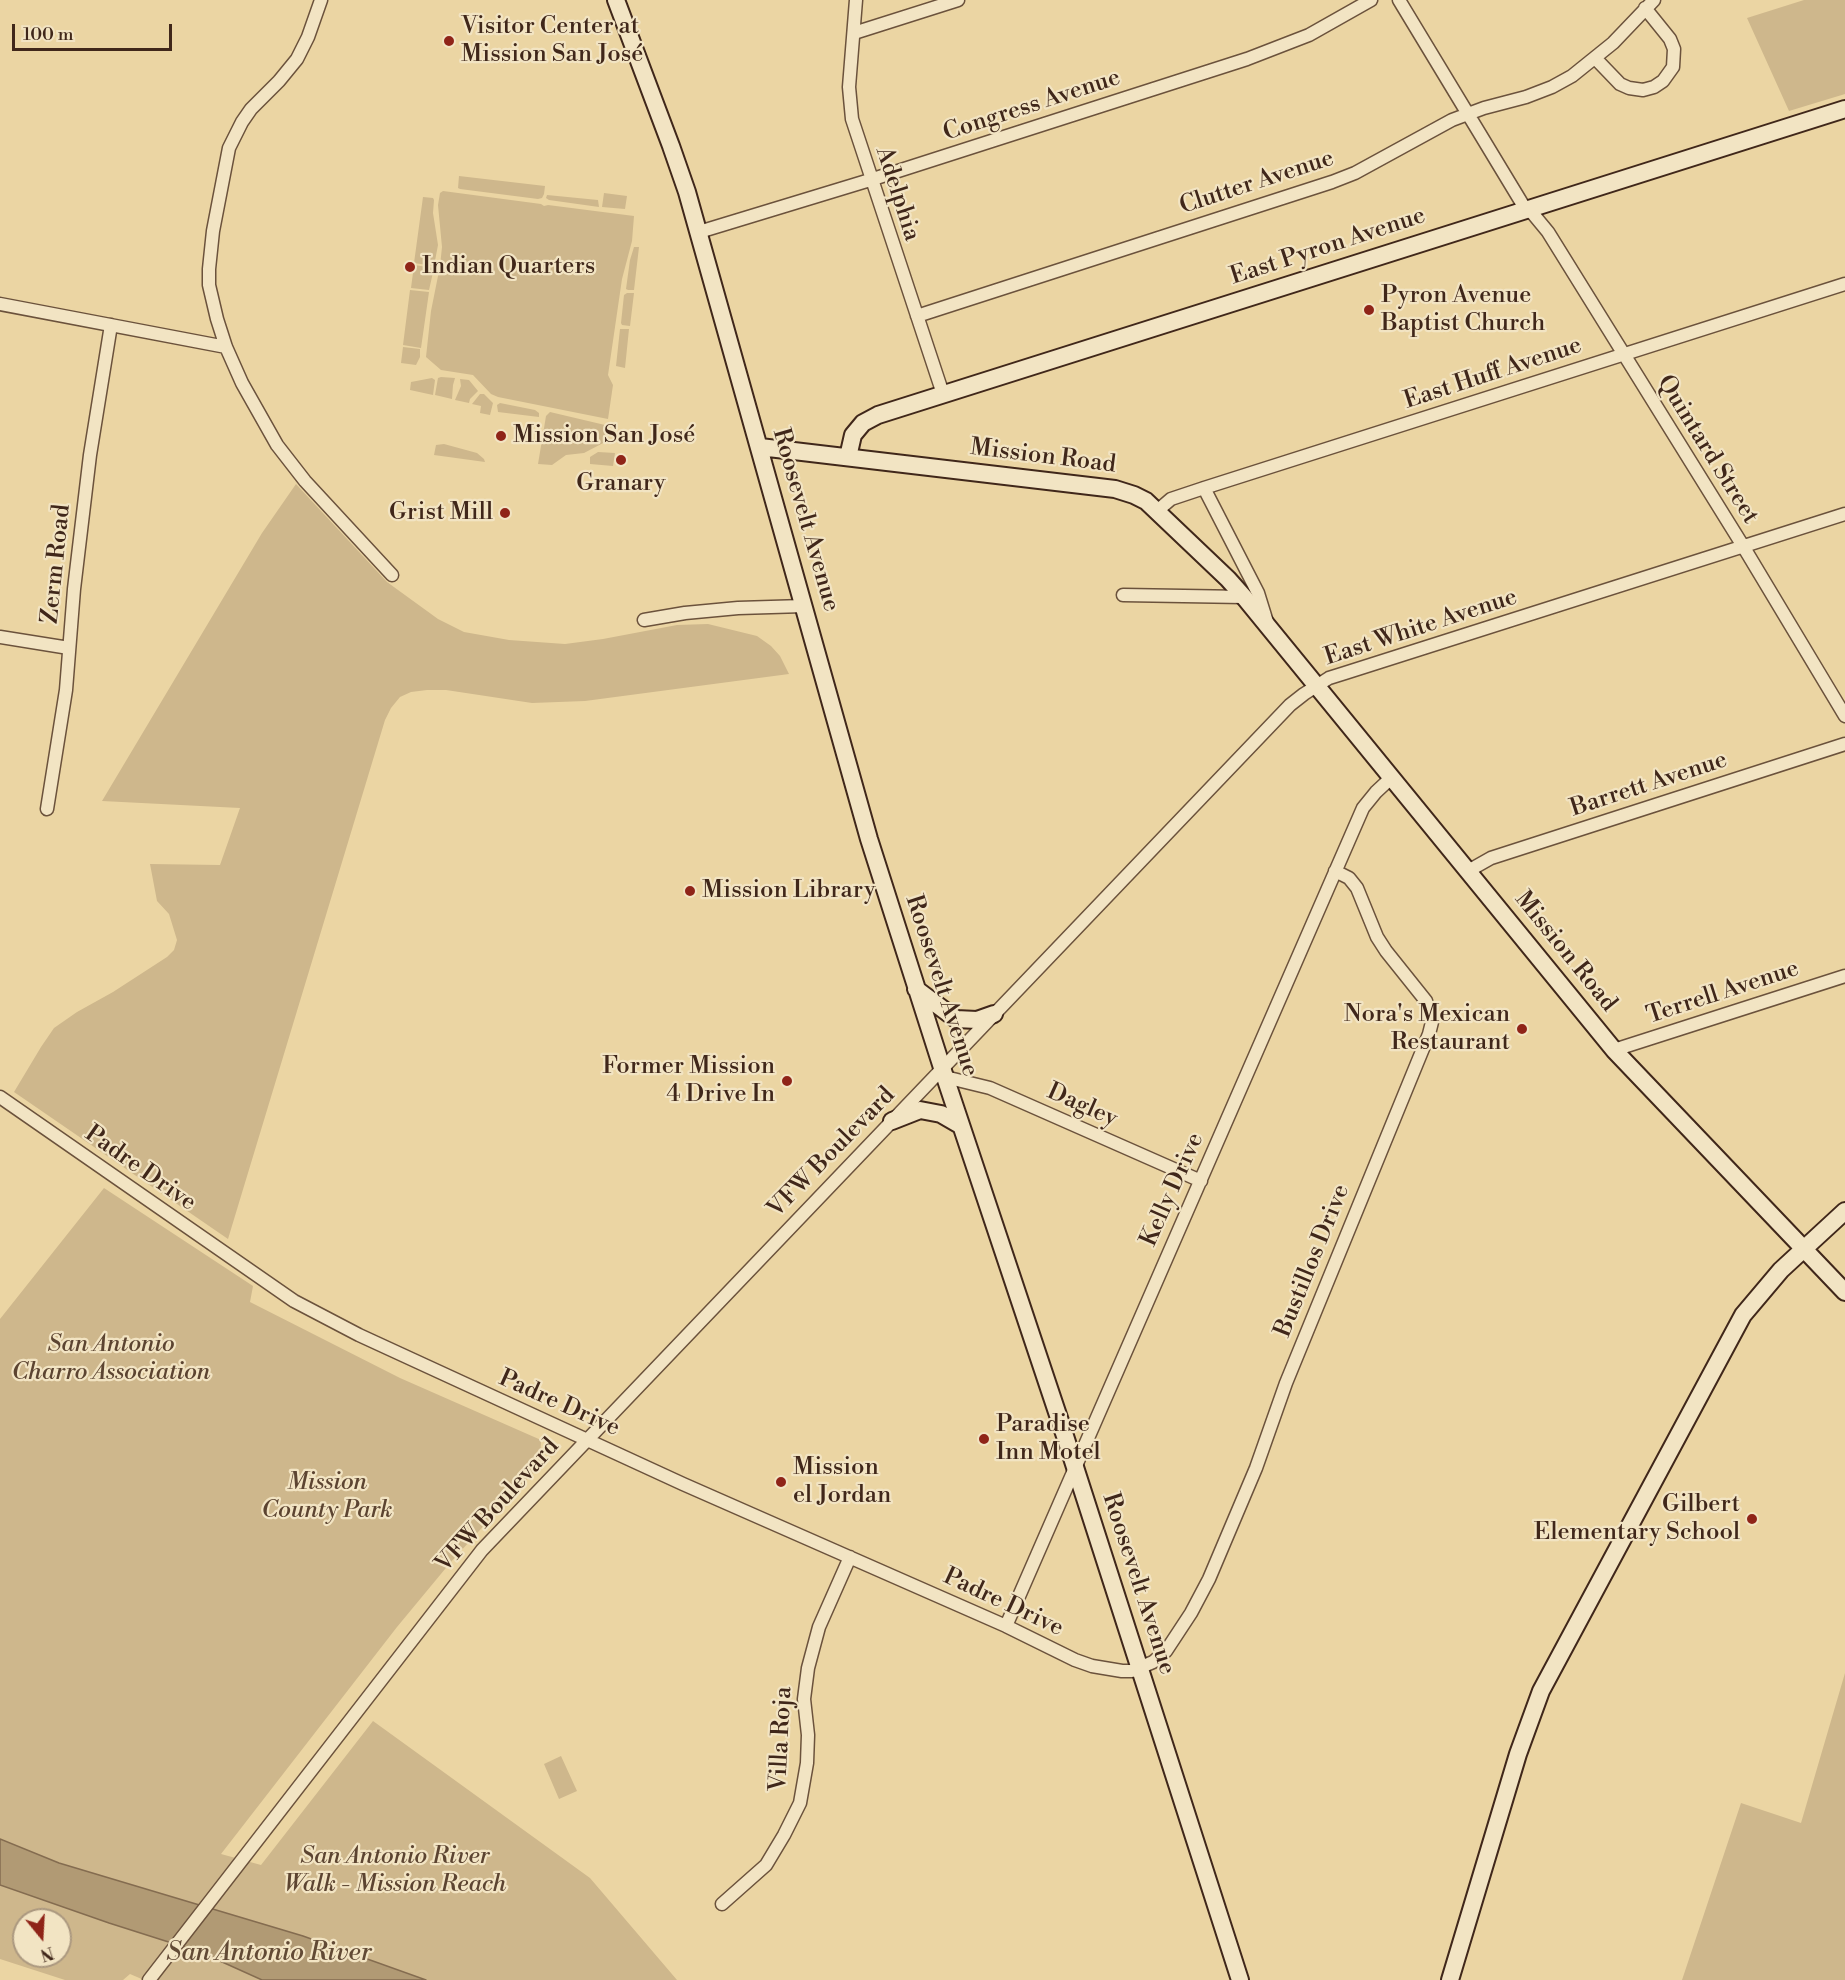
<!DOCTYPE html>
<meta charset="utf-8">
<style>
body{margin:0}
#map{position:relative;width:1845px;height:1980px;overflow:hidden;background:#ebd5a3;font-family:"Libre Bodoni",serif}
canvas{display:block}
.north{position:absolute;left:12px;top:1908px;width:60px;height:60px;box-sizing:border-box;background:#f2e4c3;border:2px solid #ab987f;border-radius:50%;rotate:162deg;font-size:16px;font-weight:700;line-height:24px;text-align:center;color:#40271a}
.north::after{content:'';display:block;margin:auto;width:21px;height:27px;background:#8f2418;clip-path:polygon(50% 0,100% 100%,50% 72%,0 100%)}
.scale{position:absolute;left:12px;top:24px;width:160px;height:27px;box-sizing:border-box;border:3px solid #40271a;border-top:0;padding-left:8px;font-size:18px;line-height:21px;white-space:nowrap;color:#40271a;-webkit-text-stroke:4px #f2e4c3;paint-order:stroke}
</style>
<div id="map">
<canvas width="1845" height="1980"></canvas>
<div class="north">N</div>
<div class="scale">100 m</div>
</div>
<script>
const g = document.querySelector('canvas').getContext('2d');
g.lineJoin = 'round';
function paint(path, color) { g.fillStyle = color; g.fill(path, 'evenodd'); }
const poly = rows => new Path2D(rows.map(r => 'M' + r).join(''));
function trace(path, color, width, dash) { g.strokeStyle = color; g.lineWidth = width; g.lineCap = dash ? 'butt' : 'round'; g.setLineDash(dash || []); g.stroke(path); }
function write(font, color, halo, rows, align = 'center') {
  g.font = font + ' "Libre Bodoni",serif'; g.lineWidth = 4.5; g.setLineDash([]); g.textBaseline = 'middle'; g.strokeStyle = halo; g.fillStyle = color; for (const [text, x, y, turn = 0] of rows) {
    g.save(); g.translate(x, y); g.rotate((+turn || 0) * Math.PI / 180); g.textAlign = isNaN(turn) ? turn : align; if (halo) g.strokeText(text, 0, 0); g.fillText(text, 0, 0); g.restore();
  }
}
const green = poly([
 [1804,0,1845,0,1845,94,1789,111,1747,18],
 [459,176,545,186,544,194,542,198,538,199,460,189,458,188],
 [443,191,541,204,544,206,548,205,634,216,632,241,622,279,608,375,613,385,608,419,498,397,491,394,473,375,441,370,426,357,431,311,440,266,442,247,438,205,440,193],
 [604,193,627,196,625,209,602,207],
 [547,195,598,200,599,207,549,200,546,198],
 [423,197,433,198,434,200,433,213,438,245,434,266,414,263],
 [634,247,639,247,634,290,628,290,626,289,630,260],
 [414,265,434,268,429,290,411,288],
 [410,290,429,292,421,348,403,345],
 [627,293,634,293,630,326,622,325,621,323,624,295],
 [620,329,629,329,625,368,616,366],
 [403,347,420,349,420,357,416,365,401,363],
 [441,377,455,378,453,385,452,399,435,395,438,378],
 [432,378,435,380,433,395,410,390,411,382],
 [460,379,469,380,478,391,470,399,469,403,455,400,461,386],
 [480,394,484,394,493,403,490,415,480,413,481,406,472,404],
 [500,403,535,410,539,413,539,417,498,412,497,405],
 [550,412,605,425,607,428,605,442,584,453,566,455,552,465,538,464,546,416],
 [444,444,477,453,484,459,485,462,434,455,436,445],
 [598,452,615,453,613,466,590,464,590,457],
 [296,484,387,582,438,619,464,632,509,640,565,644,603,639,677,625,708,624,757,636,771,646,780,656,789,674,585,701,532,703,446,690,427,690,411,692,400,697,391,708,385,720,228,1239,14,1092,41,1047,54,1028,77,1012,113,992,167,957,174,950,177,940,169,914,157,901,150,864,220,865,240,808,102,801,262,533],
 [104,1188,253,1286,250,1302,400,1378,541,1440,540,1467,517,1489,450,1563,397,1627,221,1854,261,1865,373,1721,590,1878,677,1980,144,1980,130,1974,123,1980,65,1980,0,1959,0,1319],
 [24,1920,60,1920,60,1956,24,1956],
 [1845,1673,1845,1980,1682,1980,1741,1803,1801,1823],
 [561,1756,577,1791,559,1799,544,1764]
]);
const water = poly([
 [0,1839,59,1863,303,1936,426,1980,262,1980,200,1952,109,1923,0,1885,0,1839]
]);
const street = poly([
 [321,0,308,37,297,59,279,81,251,109,242,122,229,148,213,231,209,269,209,285,217,319,226,347,242,383,277,445,305,481,392,575],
 [856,0,849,87,852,119,943,394],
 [1399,0,1526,210],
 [854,33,958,0],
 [1595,58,1620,84,1629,88,1643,90,1654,87,1663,81,1673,67,1674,49,1670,39,1645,8],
 [1529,209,1548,232,1743,546,1845,716],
 [699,232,870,180,1247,59,1309,35,1371,0],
 [0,304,226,347],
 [917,316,1332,182,1355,173,1452,120,1484,108,1526,97,1552,87,1572,76,1613,43,1654,0],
 [1204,488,1258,593,1267,622],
 [1157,511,1171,499,1204,488,1845,284],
 [1123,595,1244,597],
 [644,620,685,613,738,608,804,606],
 [0,637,69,648],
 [47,809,66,690,74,589,90,455,111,325],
 [1468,871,1491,858,1845,744],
 [1614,1050,1845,976],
 [945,1077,990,1088,1201,1181],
 [0,1097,294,1301,359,1335,683,1484,1006,1626,1075,1660,1092,1666,1122,1671,1132,1671,1153,1662,1166,1651,1191,1613,1209,1579,1256,1468,1286,1383,1429,1034,1432,1022,1426,1001,1386,951,1377,937,1357,888,1349,878,1335,871],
 [1006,1626,1363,808,1376,792,1391,778],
 [722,1904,766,1865,784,1835,800,1803,807,1763,808,1735,804,1699,808,1668,819,1627,850,1557],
 [149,1980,482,1550,1290,705,1304,694,1329,678,1345,673,1845,514]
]);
const secondary = poly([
 [616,0,671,146,687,192,869,839,945,1077,1065,1436,1240,1980],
 [760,447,1115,489,1134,495,1146,501,1228,579,1244,597,1614,1050,1845,1292],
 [848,457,853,435,863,423,878,415,1845,109],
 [916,989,956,1019,977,1020,994,1014],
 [892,1121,920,1110,941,1114,960,1125],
 [1450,1980,1518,1754,1541,1691,1743,1315,1781,1270,1845,1211]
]);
const markers = [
 [449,41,6,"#8f2418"],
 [410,267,6,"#8f2418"],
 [1369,310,6,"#8f2418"],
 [501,436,6,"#8f2418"],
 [621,460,6,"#8f2418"],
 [505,513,6,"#8f2418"],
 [690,891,6,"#8f2418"],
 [1522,1029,6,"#8f2418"],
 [787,1081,6,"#8f2418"],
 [984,1439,6,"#8f2418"],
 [781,1482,6,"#8f2418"],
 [1752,1519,6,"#8f2418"]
];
const poiNames = [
 ["Visitor Center at",461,27],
 ["Mission San José",461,55],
 ["Indian Quarters",422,267],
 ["Pyron Avenue",1381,296],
 ["Baptist Church",1381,324],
 ["Mission San José",513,436],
 ["Granary",621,484,"center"],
 ["Grist Mill",493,513,"right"],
 ["Mission Library",702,891],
 ["Nora's Mexican",1510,1015,"right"],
 ["Restaurant",1510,1043,"right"],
 ["Former Mission",775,1067,"right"],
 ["4 Drive In",775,1095,"right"],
 ["Paradise",996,1425],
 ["Inn Motel",996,1453],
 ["Mission",793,1468],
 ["el Jordan",793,1496],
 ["Gilbert",1740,1505,"right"],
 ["Elementary School",1740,1533,"right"]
];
const streetNames = [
 ["Congress Avenue",1032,106,-18],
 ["Clutter Avenue",1257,183,-18],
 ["Adelphia",897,194,72],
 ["East Pyron Avenue",1328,247,-18],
 ["East Huff Avenue",1493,374,-18],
 ["Quintard Street",1707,450,58],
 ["Mission Road",1043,457,7],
 ["Roosevelt Avenue",805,520,74],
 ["Zerm Road",57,564,-84],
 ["East White Avenue",1421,628,-18],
 ["Barrett Avenue",1649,785,-18],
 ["Mission Road",1565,952,51],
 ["Roosevelt Avenue",941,986,72],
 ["Terrell Avenue",1723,993,-18],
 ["Dagley",1082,1106,24],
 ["VFW Boulevard",832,1153,-46],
 ["Padre Drive",140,1169,35],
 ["Kelly Drive",1173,1190,-66],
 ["Bustillos Drive",1313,1261,-68],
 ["Padre Drive",559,1404,24],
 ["VFW Boulevard",498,1506,-48],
 ["Roosevelt Avenue",1138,1584,72],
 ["Padre Drive",1003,1603,25],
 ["Villa Roja",782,1739,-87]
];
const parkNames = [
 ["San Antonio",111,1345],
 ["Charro Association",111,1373],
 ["Mission",327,1483],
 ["County Park",327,1511],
 ["San Antonio River",395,1857],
 ["Walk - Mission Reach",395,1885]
];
const waterNames = [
 ["San Antonio River",269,1954]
];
paint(green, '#ceb78c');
paint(water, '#b19a74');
trace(water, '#846c50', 1.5);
trace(street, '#6b523c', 15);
trace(secondary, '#40271a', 20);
trace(street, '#f2e4c3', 12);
trace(secondary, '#f2e4c3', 16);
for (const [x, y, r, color] of markers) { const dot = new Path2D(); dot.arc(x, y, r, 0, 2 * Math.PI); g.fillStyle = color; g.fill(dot); trace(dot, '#f2e4c3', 2); }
write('24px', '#40271a', '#f2e4c3', poiNames, 'left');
write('24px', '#40271a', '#f2e4c3', streetNames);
write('italic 24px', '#5c4431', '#f2e4c3', parkNames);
write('italic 26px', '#624a35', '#f2e4c3', waterNames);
</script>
